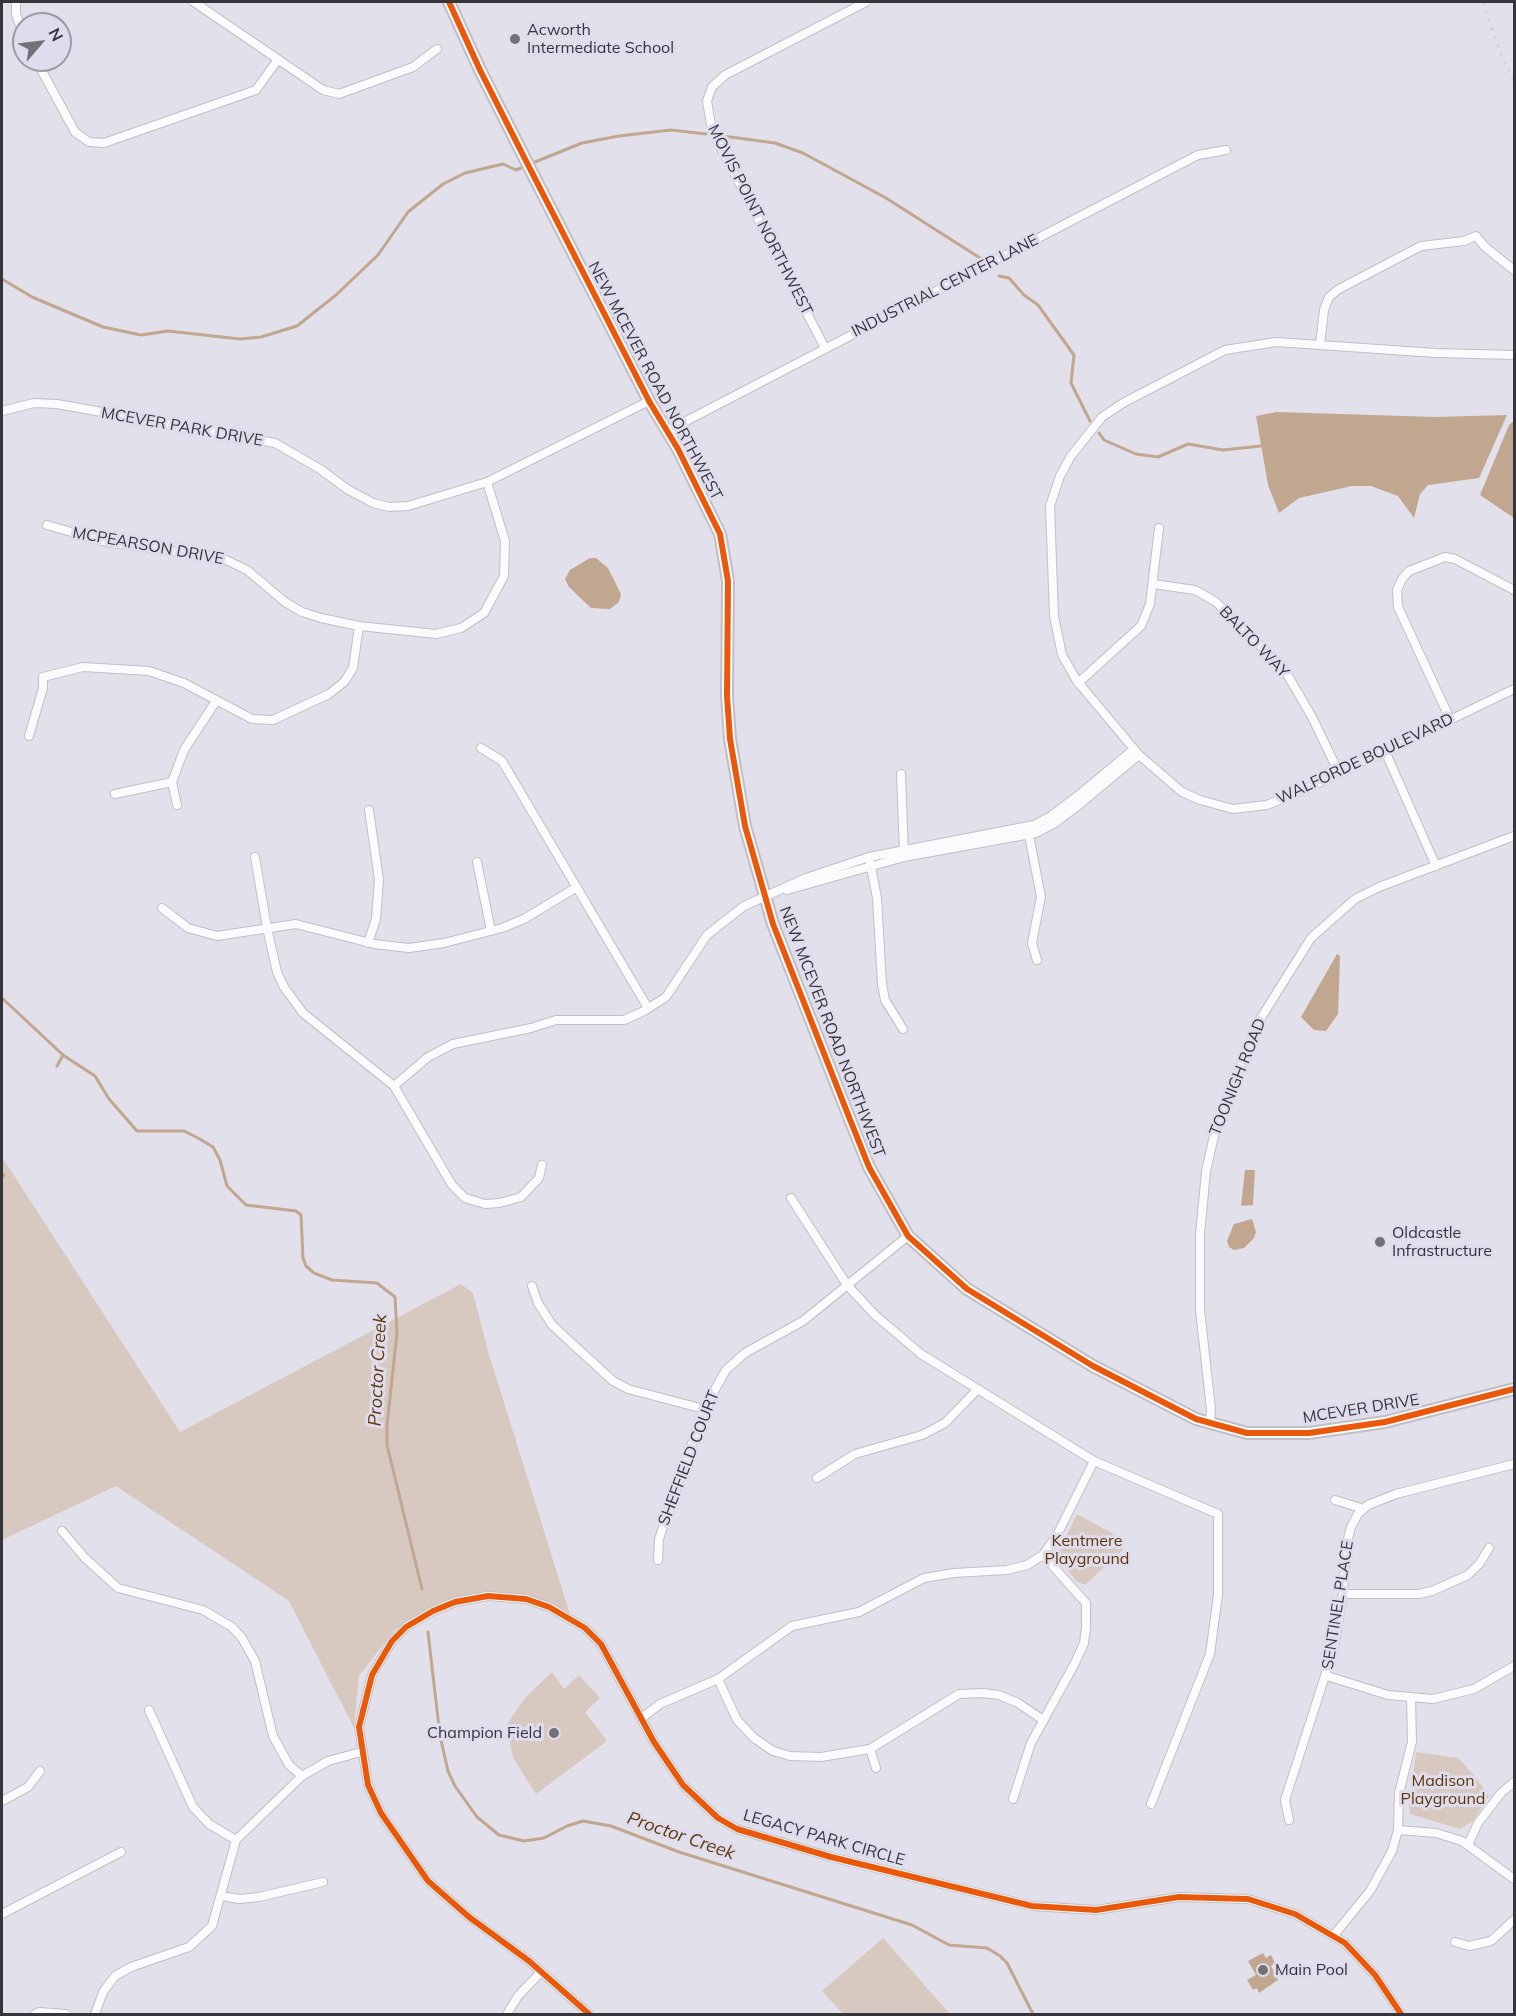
<!DOCTYPE html>
<style>
body{margin:0}
#map{position:relative;width:1516px;height:2016px;overflow:hidden;background:#e2e0ea;font-family:Mulish,sans-serif}
canvas{display:block}
.frame{position:absolute;inset:0;border:3px solid #36353b;pointer-events:none}
.north{position:absolute;left:12px;top:12px;width:60px;height:60px;box-sizing:border-box;background:#dfdded;border:2px solid #9b9aa6;border-radius:50%;rotate:62deg;font-size:16px;font-weight:700;line-height:24px;text-align:center;color:#36353b}
.north::after{content:'';display:block;margin:auto;width:21px;height:27px;background:#727178;clip-path:polygon(50% 0,100% 100%,50% 72%,0 100%)}
</style>
<div id="map">
<canvas width="1516" height="2016"></canvas>
<div class="frame"></div>
<div class="north">N</div>
</div>
<script>
const g = document.querySelector('canvas').getContext('2d');
g.lineJoin = 'round';
function paint(path, color) { g.fillStyle = color; g.fill(path, 'evenodd'); }
const poly = rows => new Path2D(rows.map(r => 'M' + r).join(''));
function trace(path, color, width, dash) { g.strokeStyle = color; g.lineWidth = width; g.lineCap = dash ? 'butt' : 'round'; g.setLineDash(dash || []); g.stroke(path); }
function write(font, color, halo, rows, align = 'center') {
  g.font = font + ' Mulish,sans-serif'; g.lineWidth = 6; g.setLineDash([]); g.textBaseline = 'middle'; g.strokeStyle = halo; g.fillStyle = color; for (const [text, x, y, turn = 0] of rows) {
    g.save(); g.translate(x, y); g.rotate((+turn || 0) * Math.PI / 180); g.textAlign = isNaN(turn) ? turn : align; if (halo) g.strokeText(text, 0, 0); g.fillText(text, 0, 0); g.restore();
  }
}
const green = poly([
 [2,1157,180,1432,461,1284,473,1293,488,1351,572,1621,534,1598,489,1594,443,1603,395,1629,359,1676,354,1728,289,1601,116,1486,2,1540],
 [1077,1514,1117,1536,1123,1550,1085,1585,1076,1581,1057,1555],
 [552,1672,564,1689,579,1675,600,1698,585,1712,607,1741,536,1794,513,1758,507,1724,525,1698],
 [1416,1752,1458,1758,1473,1774,1489,1796,1473,1821,1460,1829,1410,1814,1409,1805],
 [883,1938,950,2014,843,2014,822,1991]
]);
const water = poly([
 [1277,412,1435,417,1507,415,1479,478,1428,485,1420,494,1414,518,1398,496,1371,486,1352,486,1299,498,1279,513,1268,485,1256,416],
 [1514,421,1514,420,1514,518,1480,495,1509,425],
 [590,558,596,558,608,568,621,594,619,602,610,609,591,608,569,587,565,579,570,570],
 [1337,954,1340,956,1338,1014,1326,1031,1314,1030,1301,1017],
 [1245,1170,1255,1170,1253,1205,1241,1206],
 [1252,1219,1256,1232,1254,1238,1244,1248,1234,1250,1229,1247,1227,1241,1234,1224],
 [1263,1953,1266,1958,1271,1955,1275,1963,1271,1966,1278,1980,1259,1993,1257,1988,1253,1990,1247,1980,1256,1975,1248,1961]
]);
const stream = poly([
 [723,136,775,143,803,153,886,198,980,258],
 [535,162,582,143,619,136,671,130,706,134],
 [999,276,1009,278,1024,295,1038,305,1074,355,1071,383,1090,421],
 [2,279,32,297,103,327,141,335,168,331,240,339,261,337,297,326,336,295,378,255,408,212,443,184,465,173,503,164,516,170,521,168],
 [1099,433,1104,440,1136,454,1158,457,1188,444,1223,450,1261,446],
 [2,998,63,1055,95,1076,109,1099,137,1131,184,1131,198,1138,213,1147,220,1160,227,1186,246,1205,296,1211,301,1215,303,1258,306,1266,314,1273,332,1280,377,1283,395,1297,397,1333,387,1425,387,1445,422,1589],
 [57,1066,63,1055],
 [2,1178,4,1175],
 [428,1632,440,1736,448,1771,455,1786,477,1817,499,1835,524,1841,544,1838,567,1826,583,1821,611,1826,679,1852,912,1925,949,1945,987,1948,1000,1956,1007,1963,1033,2014]
]);
const street = poly([
 [16,2,16,14,24,38],
 [194,2,323,90,339,94,413,67,437,49],
 [36,60,75,132,89,142,104,143,256,90,277,61],
 [1320,345,1324,310,1329,297,1339,289,1421,246,1464,241,1476,236,1485,247,1514,270],
 [825,348,712,131,707,101,712,87,725,75,866,2],
 [1514,355,1436,353,1276,342,1225,350,1123,403,1102,417,1071,456,1060,476,1050,506,1054,616,1062,655,1077,681,1139,755,1182,792,1200,800,1233,809,1267,805,1315,785,1514,689],
 [2,411,34,403,57,404,275,443,320,469,347,489,373,503,389,507,408,506,487,482,649,401],
 [667,431,1198,155,1226,150],
 [47,525,106,542,222,558,247,570,285,602,302,612,321,618,359,626,436,634,461,628,484,613,504,576,505,541,487,482],
 [1153,584,1195,590,1216,602,1284,669,1312,717,1339,773],
 [1078,683,1141,626,1150,604,1159,528],
 [1450,719,1398,607,1397,590,1402,579,1409,571,1445,557,1455,559,1514,590],
 [29,736,43,688,43,677,83,667,149,671,184,683,252,719,273,720,329,694,344,682,353,668,359,626],
 [481,748,502,761,648,1008],
 [1385,751,1436,866],
 [901,774,904,852],
 [115,794,172,782],
 [177,805,172,782,184,750,216,701],
 [1028,830,1041,897,1032,943,1037,960],
 [255,857,267,928,277,972,284,987,303,1013,394,1086,452,1185,465,1198,485,1204,500,1203,521,1197,539,1178,542,1165],
 [477,862,491,931],
 [870,862,877,898,882,984,885,1000,903,1029],
 [787,890,904,857,1036,833,1055,823,1080,804,1139,755],
 [162,908,188,928,217,936,296,924,374,944,409,948,444,943,502,928,524,919,577,887],
 [368,943,376,919,379,880,369,810],
 [394,1086,428,1057,453,1044,531,1028,556,1020,624,1020,644,1011,666,997,707,935,744,906,806,878,869,857,1034,825,1051,816,1075,798,1134,749],
 [791,1198,847,1285,875,1315,921,1354,1094,1461,1218,1514,1218,1595,1210,1654,1151,1804],
 [532,1286,538,1303,552,1325,613,1381,628,1389,704,1409],
 [1210,1423,1211,1409,1200,1310,1200,1235,1206,1171,1216,1127,1259,1021,1311,938,1355,899,1379,887,1514,836],
 [817,1478,855,1454,922,1435,945,1423,977,1390],
 [1335,1500,1364,1509],
 [62,1531,85,1558,118,1588,203,1610,232,1627,242,1638,255,1661,273,1736,289,1765,302,1776],
 [658,1560,659,1539,704,1409,726,1370,745,1353,803,1321,908,1236],
 [1343,1594,1419,1594,1432,1591,1468,1575,1480,1563,1489,1548],
 [1327,1676,1388,1695,1433,1699,1474,1689,1514,1666],
 [718,1679,737,1720,754,1738,773,1751,790,1756,821,1757,870,1749,959,1694,983,1693,999,1695,1018,1703,1043,1720],
 [149,1710,193,1807,209,1824,236,1840],
 [643,1717,660,1704,718,1679,792,1626,859,1612,924,1578,954,1573,1007,1570,1027,1565,1043,1555,1057,1535,1094,1461],
 [870,1749,876,1768],
 [1013,1799,1031,1743,1075,1663,1084,1643,1086,1628,1086,1603,1043,1555],
 [2,1801,28,1787,40,1771],
 [1289,1820,1285,1800,1334,1648,1343,1594,1346,1546,1351,1527,1358,1514,1368,1505,1396,1494,1514,1464],
 [1398,1830,1436,1833,1462,1841,1514,1879],
 [1468,1845,1478,1823,1501,1793,1514,1782],
 [222,1896,239,1899,259,1897,323,1882],
 [2,1914,121,1852],
 [1334,1935,1370,1891,1392,1851,1398,1830,1399,1793,1412,1742,1411,1697],
 [1455,1942,1469,1946,1491,1941,1514,1920],
 [35,2014,39,2012,66,2014],
 [95,2014,103,1992,115,1976,131,1967,189,1947,212,1926,236,1840,302,1776,328,1761,361,1752],
 [507,2014,518,1996,541,1972],
 [589,2014,529,1961,469,1917,428,1881,381,1813,368,1785,359,1727,372,1675,392,1641,406,1627,433,1611,455,1602,488,1596,526,1599,549,1607,585,1628,601,1644,654,1742,683,1785,718,1818,737,1829,831,1857,1032,1906,1096,1910,1179,1897,1248,1899,1295,1914,1345,1943,1375,1975,1401,2014]
]);
const secondary = poly([
 [449,2,480,70,524,157,649,401,678,449,720,534,728,581,727,696,730,739,745,826,773,924,849,1117,869,1167,908,1236,967,1289,1093,1366,1196,1419,1247,1433,1309,1433,1385,1422,1514,1389]
]);
const rail = poly([
 [1483,2,1500,52,1514,82]
]);
const cycleway = poly([
 [449,2,480,70,524,157,649,401,678,449,720,534,728,581,727,696,730,739,745,826,773,924,849,1117,869,1167,908,1236,967,1289,1093,1366,1196,1419,1247,1433,1309,1433,1385,1422,1514,1389],
 [589,2014,529,1961,469,1917,428,1881,381,1813,368,1785,359,1727,372,1675,392,1641,406,1627,433,1611,455,1602,488,1596,526,1599,549,1607,585,1628,601,1644,654,1742,683,1785,718,1818,737,1829,831,1857,1032,1906,1096,1910,1179,1897,1248,1899,1295,1914,1345,1943,1375,1975,1401,2014]
]);
const markers = [
 [515,39,6,"#727178"],
 [1380,1242,6,"#727178"],
 [554,1733,6,"#727178"],
 [1263,1970,6,"#727178"]
];
const poiNames = [
 ["Acworth",527,30],
 ["Intermediate School",527,48],
 ["Oldcastle",1392,1233],
 ["Infrastructure",1392,1251],
 ["Champion Field",542,1733,"right"],
 ["Main Pool",1275,1970]
];
const streetNames = [
 ["MOVIS POINT NORTHWEST",760,220,63],
 ["INDUSTRIAL CENTER LANE",945,286,-27],
 ["NEW MCEVER ROAD NORTHWEST",655,381,62],
 ["MCEVER PARK DRIVE",182,427,10],
 ["MCPEARSON DRIVE",148,546,10],
 ["BALTO WAY",1254,642,46],
 ["WALFORDE BOULEVARD",1365,759,-25],
 ["NEW MCEVER ROAD NORTHWEST",832,1032,69],
 ["TOONIGH ROAD",1238,1077,-68],
 ["MCEVER DRIVE",1361,1409,-9],
 ["SHEFFIELD COURT",689,1458,-69],
 ["SENTINEL PLACE",1338,1605,-81],
 ["LEGACY PARK CIRCLE",824,1838,16]
];
const parkNames = [
 ["Kentmere",1087,1541],
 ["Playground",1087,1559],
 ["Madison",1443,1781],
 ["Playground",1443,1799]
];
const waterNames = [
 ["Proctor Creek",378,1370,-87],
 ["Proctor Creek",681,1836,19]
];
paint(green, '#d8c9c0');
paint(water, '#c1a690');
trace(stream, '#c1a690', 3);
trace(street, '#c0bfc6', 10);
trace(secondary, '#c0bfc6', 14);
trace(street, '#fbfafc', 8);
trace(secondary, '#fbfafc', 10);
trace(rail, '#d4d3d6', 3, [3, 6]);
trace(cycleway, '#e8590c', 6);
for (const [x, y, r, color] of markers) { const dot = new Path2D(); dot.arc(x, y, r, 0, 2 * Math.PI); g.fillStyle = color; g.fill(dot); trace(dot, '#dfdded', 2); }
write('16px', '#36353b', '#dfdded', poiNames, 'left');
write('16px', '#36353b', '#dfdded', streetNames);
write('16px', '#5c3507', '#dfdded', parkNames);
write('italic 18px', '#5f380b', '#dfdded', waterNames);
</script>
